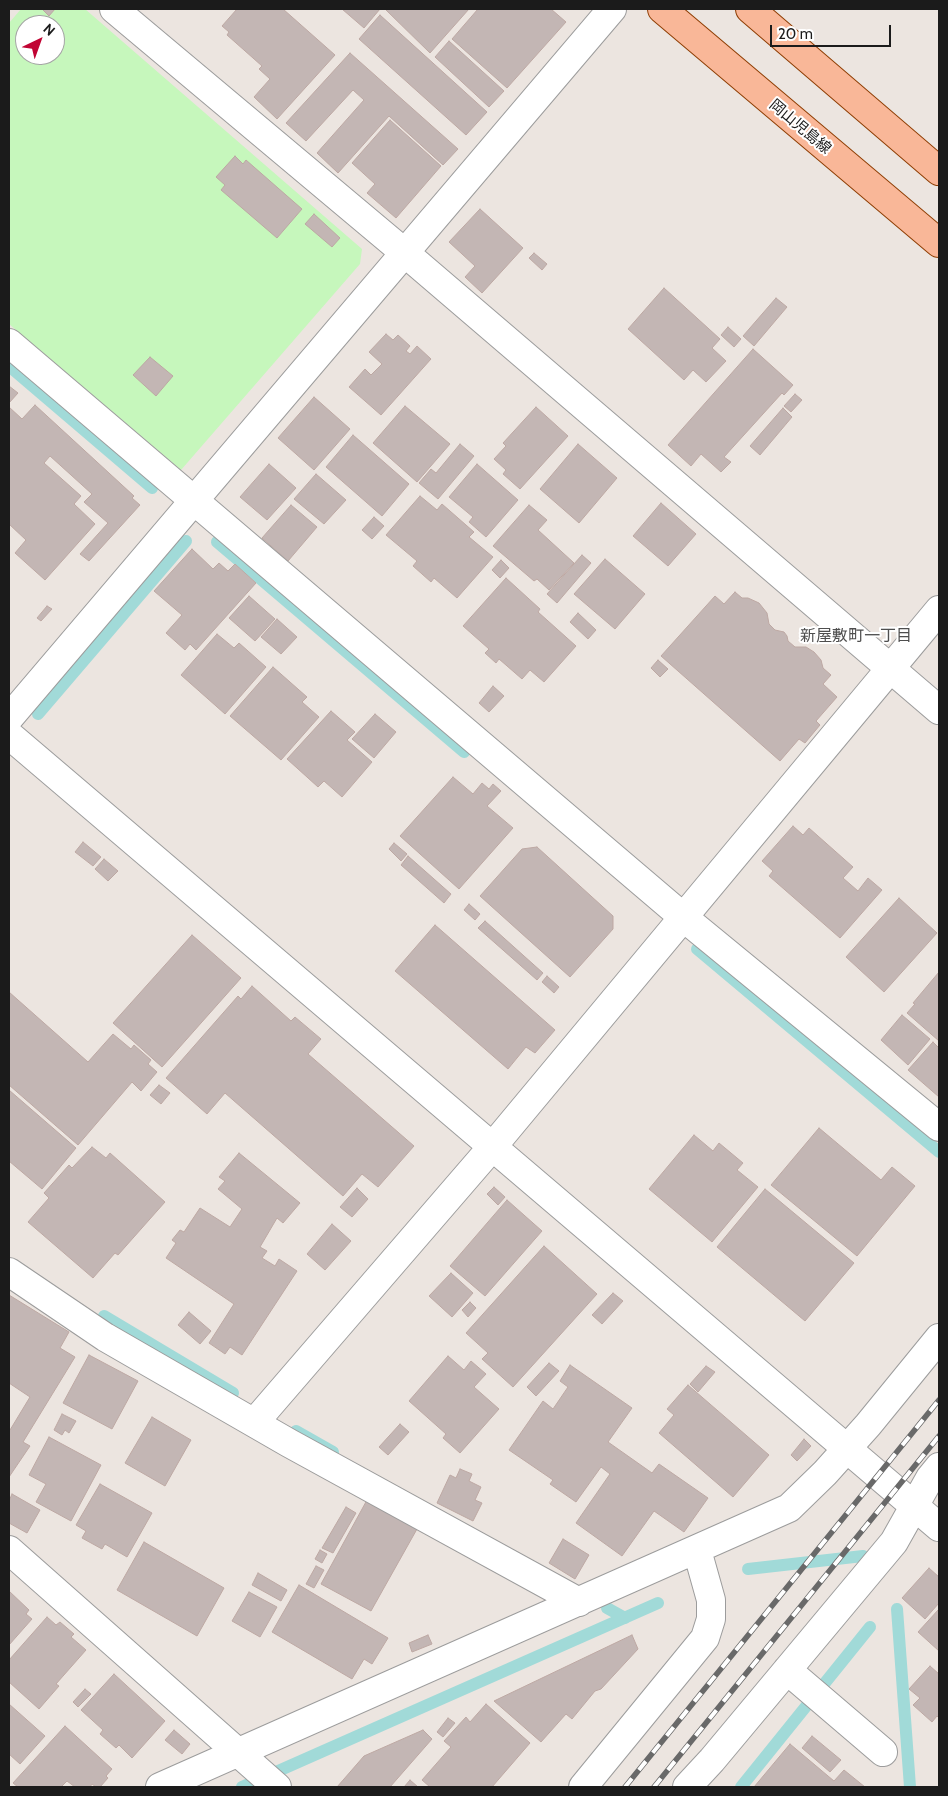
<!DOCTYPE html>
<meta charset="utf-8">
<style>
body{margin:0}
#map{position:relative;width:948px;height:1796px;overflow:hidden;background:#ece5e0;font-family:Cabin,sans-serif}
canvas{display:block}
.frame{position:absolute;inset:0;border:10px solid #1b1b1b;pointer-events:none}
.north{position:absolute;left:15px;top:15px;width:50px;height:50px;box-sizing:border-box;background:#fff;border:1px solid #a4a4a4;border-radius:50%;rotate:42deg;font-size:14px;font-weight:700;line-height:20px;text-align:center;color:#1b1b1b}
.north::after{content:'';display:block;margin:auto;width:18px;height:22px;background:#c10534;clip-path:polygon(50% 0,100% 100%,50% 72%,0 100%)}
.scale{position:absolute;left:770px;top:25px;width:121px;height:22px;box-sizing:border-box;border:2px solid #1b1b1b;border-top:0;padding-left:6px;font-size:15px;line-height:18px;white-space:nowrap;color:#1b1b1b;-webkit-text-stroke:4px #fff;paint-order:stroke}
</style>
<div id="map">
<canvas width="948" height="1796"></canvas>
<div class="frame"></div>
<div class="north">N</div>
<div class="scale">20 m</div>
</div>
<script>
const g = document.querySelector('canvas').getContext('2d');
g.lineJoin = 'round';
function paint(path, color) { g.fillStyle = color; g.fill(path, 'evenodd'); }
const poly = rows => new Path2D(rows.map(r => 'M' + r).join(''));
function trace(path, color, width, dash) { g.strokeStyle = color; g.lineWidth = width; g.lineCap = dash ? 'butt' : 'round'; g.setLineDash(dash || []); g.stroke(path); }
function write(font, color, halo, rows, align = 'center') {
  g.font = font + ' Cabin,"Noto Sans JP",sans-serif'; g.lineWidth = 4; g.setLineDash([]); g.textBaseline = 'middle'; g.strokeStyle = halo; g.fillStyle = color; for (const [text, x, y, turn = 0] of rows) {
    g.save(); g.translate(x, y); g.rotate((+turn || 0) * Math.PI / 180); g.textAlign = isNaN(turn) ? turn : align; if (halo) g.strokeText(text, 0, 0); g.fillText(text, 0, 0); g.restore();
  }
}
const park = poly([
 [21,9,85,9,362,249,360,264,181,470,9,324,9,23],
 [25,25,55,25,55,55,25,55]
]);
const stream = poly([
 [9,366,152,488],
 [217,542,464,752],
 [38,714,186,541],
 [697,949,939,1152],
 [104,1316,233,1393],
 [296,1431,333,1452],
 [748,1569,863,1556],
 [607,1608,625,1618],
 [897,1609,910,1787],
 [242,1787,658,1603],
 [741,1787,870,1627]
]);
const building = poly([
 [42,9,55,9,49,16,42,9],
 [237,9,283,9,335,55,277,119,254,97,270,79,259,69,262,66,227,35,229,32,222,26,237,9],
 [342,9,380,9,364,28,342,9],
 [387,9,469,9,430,53,386,10,387,9],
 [478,9,551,9,566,22,507,88,452,39,478,9],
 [380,15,487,112,466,135,359,39,380,15],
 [449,41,504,91,489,107,435,57,449,41],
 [350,53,458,149,443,165,389,116,338,173,317,153,364,100,353,90,306,141,286,123,350,53],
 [390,120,441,166,396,218,367,193,375,184,352,163,390,120],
 [235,156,243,164,246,160,302,209,277,238,221,190,225,185,216,177,235,156],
 [480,209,523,248,482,293,465,277,475,266,449,242,480,209],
 [314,214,340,238,332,247,305,224,314,214],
 [534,253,547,264,542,270,529,258,534,253],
 [664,288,720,339,712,348,726,361,706,382,693,370,684,380,628,329,664,288],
 [776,298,787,307,754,346,743,336,776,298],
 [728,327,741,339,734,347,721,335,728,327],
 [386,334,393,340,398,335,410,346,406,351,410,354,417,346,431,359,381,415,349,387,365,369,371,375,382,364,369,352,386,334],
 [753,349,793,385,784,395,782,393,724,457,731,462,721,472,701,454,691,466,668,445,753,349],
 [150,357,173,376,156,396,133,375,150,357],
 [9,386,18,393,9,403,9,386],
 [795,394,802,400,791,412,784,406,795,394],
 [314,397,350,429,314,470,278,438,314,397],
 [35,405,134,496,132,498,140,505,89,561,80,554,108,523,84,502,92,494,50,456,44,463,81,496,74,504,95,524,45,580,15,553,26,540,9,524,9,407,22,419,35,405],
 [405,406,450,444,417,482,373,443,405,406],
 [536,407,568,436,520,489,503,474,506,470,494,459,506,446,503,443,536,407],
 [783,408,792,417,760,455,750,446,783,408],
 [353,435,409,484,382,516,326,467,353,435],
 [460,444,474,456,438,499,419,483,431,469,436,473,460,444],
 [578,444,617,478,579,523,540,489,578,444],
 [269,464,296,488,267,520,240,497,269,464],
 [477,464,518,500,486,537,469,522,473,517,449,497,477,464],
 [316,474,346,500,324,524,294,499,316,474],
 [420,496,437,510,442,504,474,532,469,537,493,557,457,598,434,578,431,582,413,566,417,561,386,535,420,496],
 [661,503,696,534,668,566,633,536,661,503],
 [291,505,317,527,288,561,262,538,291,505],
 [529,505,547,520,538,530,574,563,549,590,537,579,534,581,493,546,529,505],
 [374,517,384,526,372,539,362,530,374,517],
 [192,549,213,569,219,563,228,571,235,564,256,583,196,650,190,644,185,650,166,633,182,615,154,591,192,549],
 [582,555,591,563,557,603,547,594,582,555],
 [605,559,645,594,615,629,574,594,605,559],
 [501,560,509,568,500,578,492,570,501,560],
 [506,578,540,609,538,612,576,646,544,682,530,670,522,679,499,659,496,663,485,653,489,649,463,626,506,578],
 [735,592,742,598,748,598,759,603,767,613,769,624,775,630,784,632,787,636,788,641,795,647,806,647,814,652,821,660,823,668,831,675,823,684,837,697,816,721,820,725,805,743,799,739,780,761,661,656,715,596,724,604,735,592],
 [249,596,275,619,255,641,229,618,249,596],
 [47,606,52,609,41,621,37,618,47,606],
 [578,613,596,630,588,639,570,622,578,613],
 [277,619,297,637,281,654,261,637,277,619],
 [217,634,234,648,239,643,266,667,225,714,181,675,217,634],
 [658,660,668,669,660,677,651,668,658,660],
 [273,667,307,697,302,702,319,717,281,760,230,716,273,667],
 [493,686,504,696,489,712,479,703,493,686],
 [331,711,355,732,347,740,372,762,342,797,324,781,318,787,287,759,331,711],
 [375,714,396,732,374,758,352,739,375,714],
 [453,777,473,794,482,783,489,789,493,784,501,791,487,806,513,828,459,889,400,836,453,777],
 [793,826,803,835,809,828,853,867,843,878,858,891,868,878,882,890,840,938,769,876,773,871,762,861,793,826],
 [83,842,101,857,93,866,75,852,83,842],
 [394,843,407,854,401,861,389,849,394,843],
 [537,847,613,916,613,929,570,977,480,896,522,849,537,847],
 [408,856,451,894,444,903,401,865,408,856],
 [104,859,118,871,108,881,95,869,104,859],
 [899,898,937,933,884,992,846,957,899,898],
 [469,904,480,914,475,920,464,910,469,904],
 [485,921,543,973,537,980,478,928,485,921],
 [435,925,555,1030,535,1053,526,1047,508,1069,395,971,435,925],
 [192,935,241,978,162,1067,113,1023,192,935],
 [939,972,939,1041,907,1013,915,1004,913,1003,939,972],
 [547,976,559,987,554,993,542,982,547,976],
 [252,986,291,1021,295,1017,321,1039,308,1054,414,1146,378,1187,362,1174,343,1196,225,1093,207,1114,166,1078,238,996,241,999,252,986],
 [9,992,88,1062,113,1034,131,1049,134,1045,151,1060,148,1064,157,1072,141,1091,132,1082,78,1145,9,1085,9,992],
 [902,1015,930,1039,908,1065,881,1040,902,1015],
 [933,1042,939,1048,939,1097,908,1070,933,1042],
 [159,1085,170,1093,161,1104,150,1095,159,1085],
 [9,1090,76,1148,42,1189,9,1161,9,1090],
 [819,1128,881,1180,892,1167,915,1186,857,1256,771,1185,819,1128],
 [694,1135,713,1151,719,1143,743,1163,737,1170,758,1187,712,1242,649,1189,694,1135],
 [92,1147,106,1158,110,1153,165,1202,118,1255,115,1253,93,1278,28,1222,49,1198,44,1193,69,1165,72,1168,92,1147],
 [239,1153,300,1203,283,1223,277,1218,260,1247,267,1251,262,1258,275,1266,279,1259,297,1271,242,1355,230,1347,225,1354,209,1343,234,1304,166,1258,176,1243,172,1240,180,1230,184,1232,200,1208,230,1227,242,1209,218,1189,225,1181,219,1177,239,1153],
 [494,1187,505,1197,498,1205,487,1194,494,1187],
 [357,1188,368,1199,352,1217,340,1207,357,1188],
 [765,1189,854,1263,805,1321,717,1247,765,1189],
 [507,1200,542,1231,485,1296,450,1266,507,1200],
 [332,1224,351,1241,325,1270,307,1254,332,1224],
 [544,1246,597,1294,513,1387,482,1359,488,1353,466,1333,544,1246],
 [451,1273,473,1293,452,1317,429,1296,451,1273],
 [613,1293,623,1301,602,1324,592,1315,613,1293],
 [9,1295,69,1332,60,1348,75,1357,23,1442,30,1446,9,1477,9,1429,10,1430,30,1397,9,1383,9,1295],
 [470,1302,476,1308,468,1317,462,1310,470,1302],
 [189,1312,211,1331,200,1344,178,1325,189,1312],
 [89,1355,138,1381,112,1429,63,1403,89,1355],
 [448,1356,464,1370,471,1361,486,1374,474,1387,499,1409,460,1453,443,1438,446,1434,409,1401,448,1356],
 [549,1363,559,1371,536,1396,527,1387,549,1363],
 [570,1365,632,1408,608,1442,652,1473,659,1464,708,1498,684,1532,654,1511,622,1556,576,1523,610,1474,601,1467,576,1502,550,1484,553,1480,509,1450,543,1401,553,1409,568,1387,560,1381,570,1365],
 [706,1366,715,1372,698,1392,690,1384,706,1366],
 [688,1385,769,1455,733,1497,659,1433,674,1415,667,1409,688,1385],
 [62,1414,76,1421,69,1433,65,1430,62,1435,54,1430,62,1414],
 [152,1417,191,1440,165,1486,125,1463,152,1417],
 [400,1424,409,1432,388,1455,379,1447,400,1424],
 [49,1437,101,1465,71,1521,36,1502,46,1484,29,1475,49,1437],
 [804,1439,811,1446,797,1461,791,1455,804,1439],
 [460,1469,472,1474,469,1481,481,1487,475,1500,482,1503,473,1521,437,1503,450,1475,456,1478,460,1469],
 [100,1484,152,1513,127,1557,105,1544,102,1549,82,1538,86,1531,76,1525,100,1484],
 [12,1494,40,1510,27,1533,9,1523,9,1501,12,1494],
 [367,1500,417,1529,371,1611,321,1584,367,1500],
 [346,1507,356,1513,333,1553,322,1548,346,1507],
 [563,1539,589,1555,575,1579,549,1563,563,1539],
 [144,1542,224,1588,197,1636,117,1590,144,1542],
 [320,1550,327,1554,322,1563,315,1559,320,1550],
 [316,1566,324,1570,314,1588,306,1584,316,1566],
 [929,1568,939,1577,939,1603,925,1619,902,1598,929,1568],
 [258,1573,287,1590,281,1601,252,1585,258,1573],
 [299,1585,388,1638,372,1664,364,1659,352,1679,272,1632,299,1585],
 [9,1591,29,1610,26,1614,32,1619,9,1645,9,1591],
 [249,1592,277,1607,260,1637,232,1621,249,1592],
 [939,1609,939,1651,918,1632,939,1609],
 [47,1617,56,1625,60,1622,74,1634,71,1637,86,1650,56,1684,59,1686,39,1709,9,1682,9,1660,47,1617],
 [428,1635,432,1644,412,1652,409,1643,428,1635],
 [632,1635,638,1649,601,1689,595,1691,572,1719,566,1714,541,1742,494,1701,632,1635],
 [930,1666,939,1674,939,1718,937,1716,932,1722,913,1705,920,1698,909,1689,930,1666],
 [114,1674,165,1721,132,1758,119,1745,116,1748,100,1734,103,1730,81,1710,114,1674],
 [85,1689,91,1694,78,1707,73,1702,85,1689],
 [9,1704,45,1736,20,1764,9,1754,9,1704],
 [486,1704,530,1743,492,1787,430,1787,422,1780,451,1747,444,1741,466,1717,470,1722,486,1704],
 [448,1718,455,1723,443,1737,437,1732,448,1718],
 [65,1726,112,1769,106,1776,108,1778,100,1787,96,1787,92,1784,90,1787,75,1787,67,1781,61,1787,18,1787,13,1783,65,1726],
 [174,1730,190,1744,182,1754,165,1740,174,1730],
 [423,1730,432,1739,390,1787,337,1787,364,1756,423,1730],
 [812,1736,841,1760,830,1772,802,1748,812,1736],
 [790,1744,834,1781,844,1770,865,1787,754,1787,790,1744],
 [410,1780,418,1787,404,1787,410,1780]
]);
const minor = poly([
 [114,9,405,253,939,710],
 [9,343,683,917,939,1127],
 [9,718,612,9],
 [9,735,939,1527],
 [9,1272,105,1337,289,1443,579,1602],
 [254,1423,493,1146,939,610],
 [9,1550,277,1787],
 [787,1670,883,1752],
 [160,1787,789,1508,825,1473,868,1425,939,1338],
 [583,1787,705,1638,711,1619,711,1600,697,1550],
 [687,1787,712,1760,894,1542,930,1478,939,1467]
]);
const major = poly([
 [662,9,939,243],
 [750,9,939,171]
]);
const rail = poly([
 [625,1787,939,1400],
 [654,1787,939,1436]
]);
const streetNames = [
 ["岡山児島線",800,127,40]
];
const neighbourhoodNames = [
 ["新屋敷町一丁目",856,636]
];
paint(park, '#c6f7bc');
trace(stream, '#a1dad8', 12);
paint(building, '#c3b6b4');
trace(building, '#bda8a3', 1);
trace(minor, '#9c9c9c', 30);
trace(major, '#8e3d03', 30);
trace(minor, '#fff', 28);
trace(major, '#f9b798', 28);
trace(rail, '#696969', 5.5);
trace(rail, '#fff', 4, [11]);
write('15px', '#1b1b1b', '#fff', streetNames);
write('16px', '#4e4e4e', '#fff', neighbourhoodNames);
</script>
